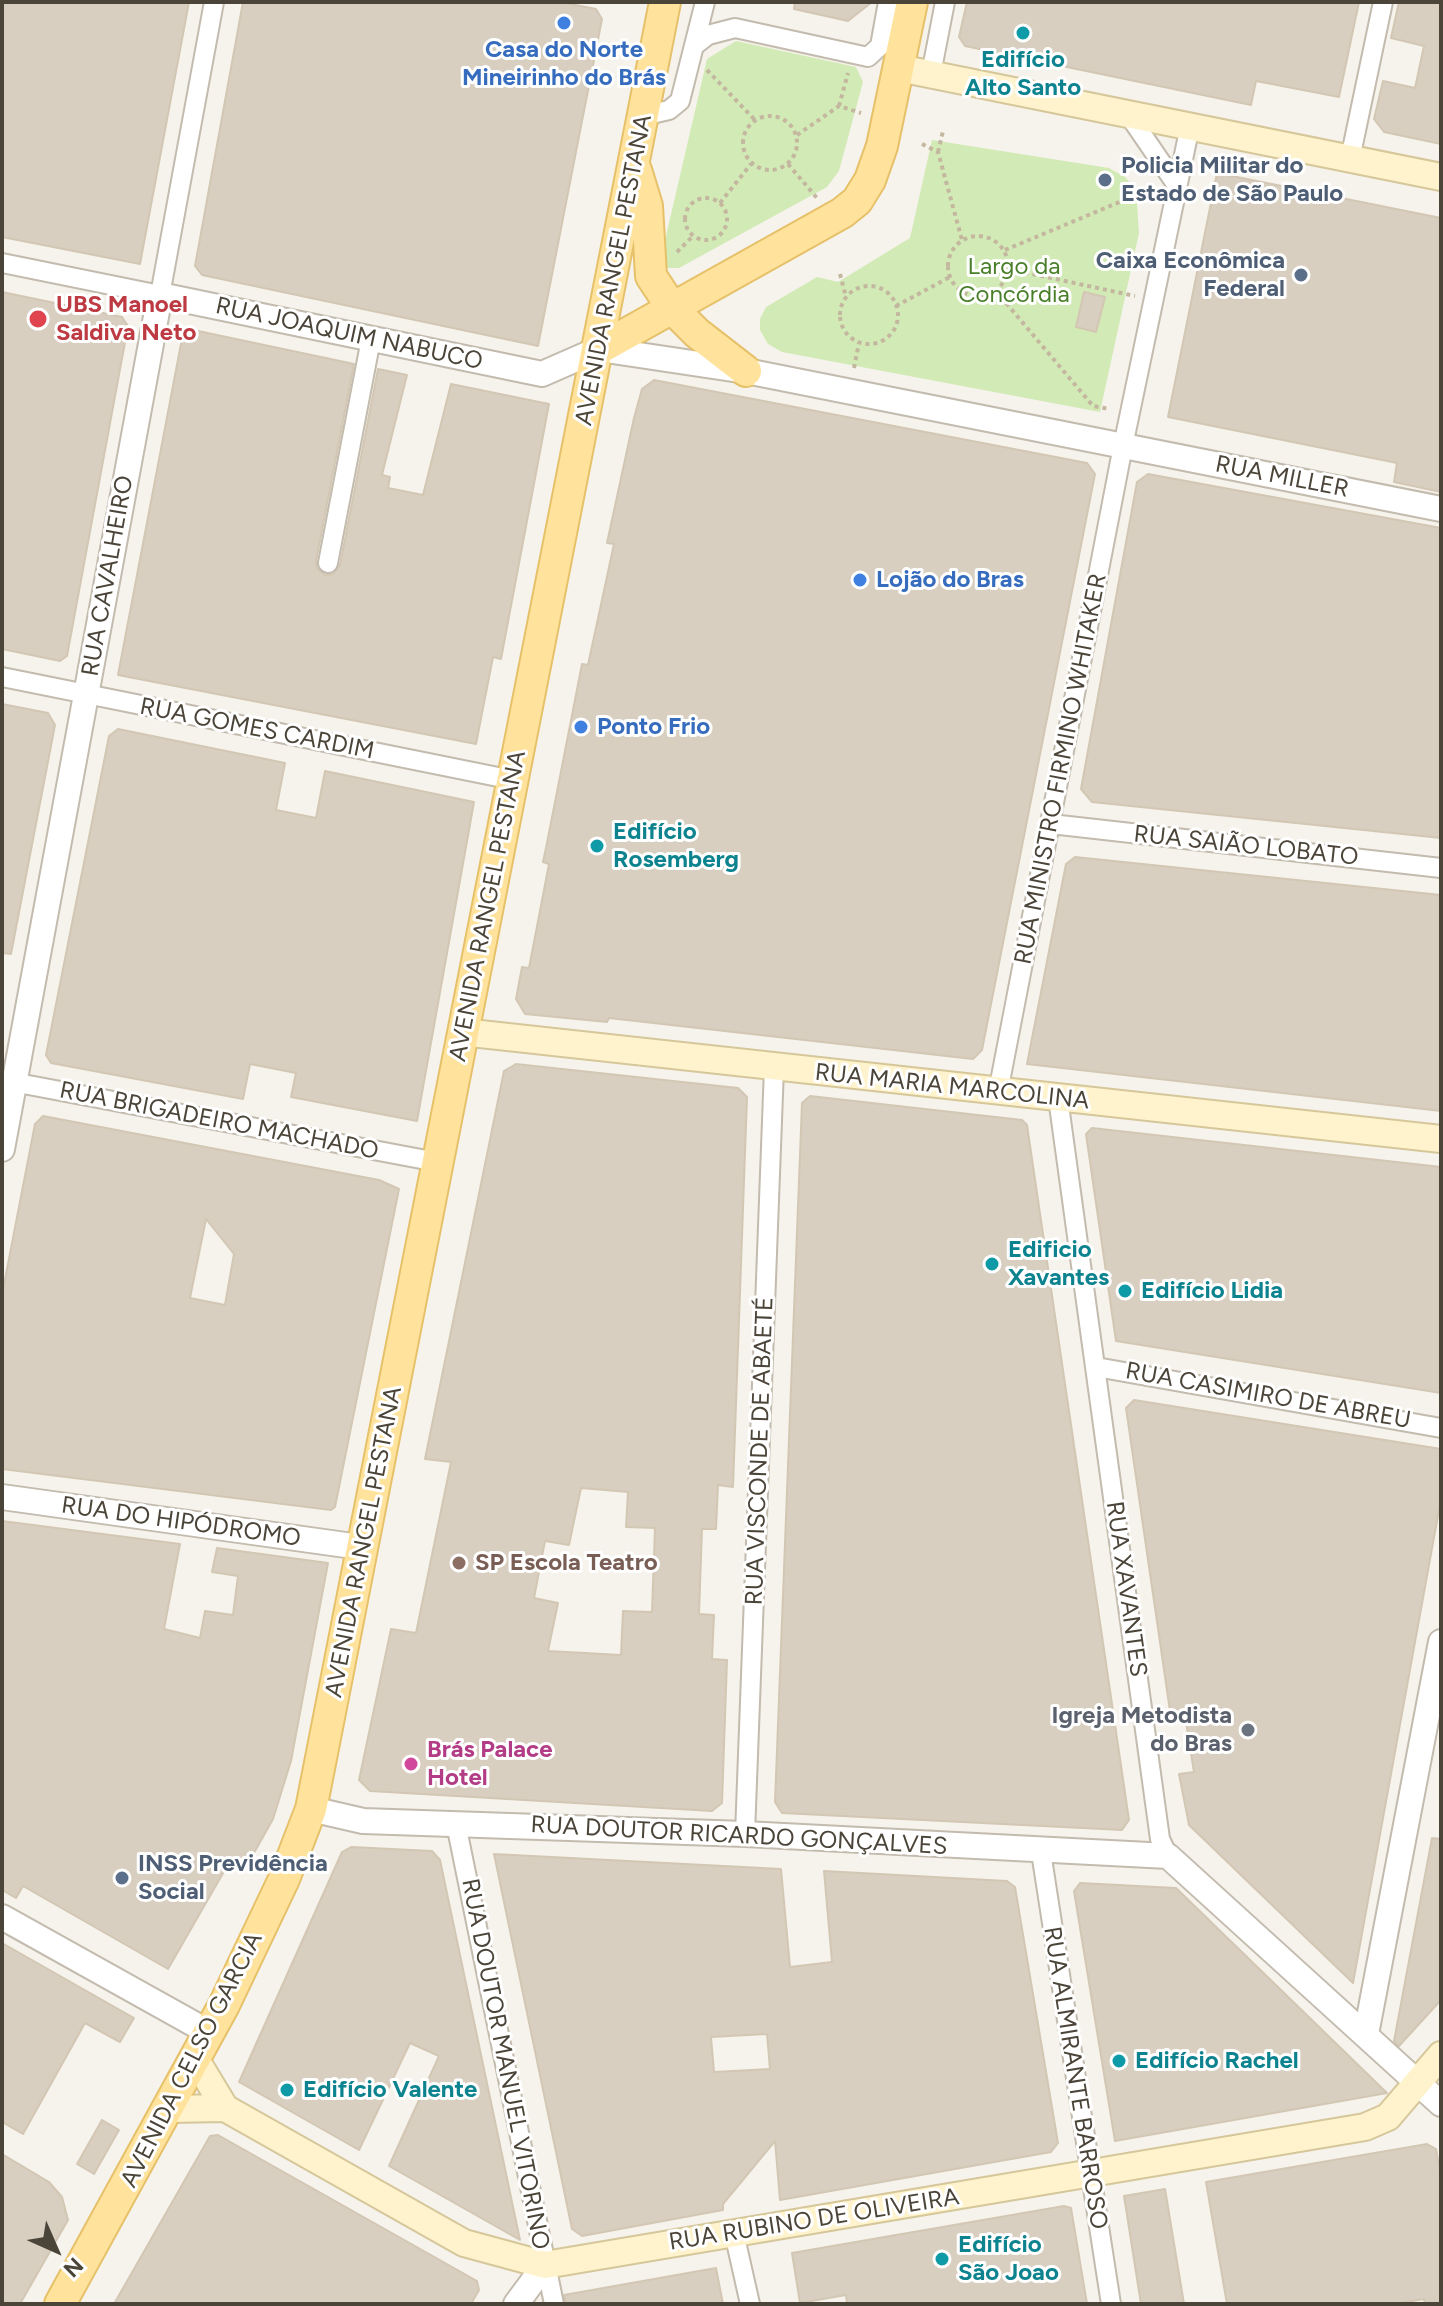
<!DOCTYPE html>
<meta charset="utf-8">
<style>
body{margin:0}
#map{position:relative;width:1443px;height:2306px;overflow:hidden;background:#f6f3ec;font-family:Figtree,sans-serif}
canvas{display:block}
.frame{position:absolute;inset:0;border:4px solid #4b4439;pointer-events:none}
.north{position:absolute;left:16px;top:2210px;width:80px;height:80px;-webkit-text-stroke:6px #fff;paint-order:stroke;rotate:135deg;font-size:22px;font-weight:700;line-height:32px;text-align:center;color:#4b4439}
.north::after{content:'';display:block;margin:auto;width:28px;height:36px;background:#4b4439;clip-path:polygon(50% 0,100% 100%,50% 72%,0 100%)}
</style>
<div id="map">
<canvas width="1443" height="2306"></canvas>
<div class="frame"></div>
<div class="north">N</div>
</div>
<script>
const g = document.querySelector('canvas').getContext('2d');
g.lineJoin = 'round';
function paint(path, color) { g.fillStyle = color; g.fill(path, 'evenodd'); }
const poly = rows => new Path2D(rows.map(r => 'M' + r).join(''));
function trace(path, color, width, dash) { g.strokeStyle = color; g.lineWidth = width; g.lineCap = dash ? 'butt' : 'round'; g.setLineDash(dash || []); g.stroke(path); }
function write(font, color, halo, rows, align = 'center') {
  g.font = font + ' Figtree,sans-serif'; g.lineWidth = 6; g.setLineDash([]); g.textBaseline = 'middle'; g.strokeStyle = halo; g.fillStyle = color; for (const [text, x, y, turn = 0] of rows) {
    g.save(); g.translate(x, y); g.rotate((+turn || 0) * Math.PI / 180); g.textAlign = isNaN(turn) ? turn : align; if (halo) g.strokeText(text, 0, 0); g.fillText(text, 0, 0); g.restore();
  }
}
const green = poly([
 [736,41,856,67,863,82,839,171,827,187,679,268,668,268,660,262,707,59],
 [932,140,1109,168,1125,177,1136,189,1139,233,1100,412,782,352,768,344,760,330,760,319,766,307,817,277,838,282,910,238]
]);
const building = poly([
 [2,2,189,2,140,264,2,237,2,2],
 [243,2,560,2,596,9,602,19,538,346,202,275,195,266,243,2],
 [795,2,872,2,848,21,794,9,795,2],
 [967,2,1359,2,1339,97,1256,81,1251,105,965,46,959,37,967,2],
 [1399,2,1441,2,1441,144,1384,132,1374,119,1383,81,1415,88,1424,46,1391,38,1399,2],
 [1217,173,1441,218,1441,492,1394,482,1397,463,1168,417,1217,173],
 [2,292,122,317,128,326,67,656,60,661,2,649,2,292],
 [1084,292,1105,297,1096,332,1076,327,1084,292],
 [184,328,354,364,316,561,317,568,325,575,333,574,340,565,378,369,407,375,382,475,390,477,388,488,423,495,451,384,549,404,501,659,493,657,476,744,118,675,184,328],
 [654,380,1087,463,1095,474,982,1050,973,1059,609,1018,607,1022,525,1014,516,999,522,967,529,968,549,864,543,862,547,843,582,664,588,665,614,544,607,543,634,418,642,389,654,380],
 [1148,474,1441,528,1441,838,1092,802,1081,789,1137,482,1148,474],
 [2,704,48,713,55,725,11,954,2,953,2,704],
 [118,729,285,763,276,810,316,818,325,771,474,802,417,1121,291,1097,296,1073,250,1064,243,1099,51,1063,46,1055,109,736,118,729],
 [1075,857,1441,895,1441,1111,1027,1064,1066,864,1075,857],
 [516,1064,738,1088,747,1097,733,1487,718,1485,716,1529,702,1529,699,1614,714,1615,712,1659,727,1660,722,1803,712,1811,370,1791,359,1780,391,1629,416,1633,451,1462,425,1459,504,1071,516,1064],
 [581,1488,628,1492,626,1527,655,1528,652,1612,623,1611,621,1655,548,1651,558,1603,534,1598,545,1541,569,1545,581,1488],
 [810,1096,1022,1120,1027,1125,1129,1820,1122,1830,782,1813,775,1802,802,1103,810,1096],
 [43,1116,379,1180,399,1189,335,1507,331,1510,2,1469,2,1295,35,1124,43,1116],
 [206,1219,234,1254,225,1305,190,1298,206,1219],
 [1092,1128,1441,1167,1441,1393,1116,1341,1086,1134,1092,1128],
 [1134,1400,1441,1449,1441,1499,1353,1983,1189,1825,1179,1774,1194,1772,1184,1709,1170,1711,1126,1408,1134,1400],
 [2,1521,180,1544,164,1629,200,1638,205,1611,233,1615,238,1576,212,1572,217,1548,328,1563,291,1761,273,1819,245,1869,230,1861,168,1969,23,1886,16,1898,2,1890,2,1521],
 [1432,1838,1441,1839,1441,2000,1399,2046,1394,2041,1432,1838],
 [351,1847,432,1851,440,1860,520,2240,389,2166,439,2056,410,2043,359,2150,239,2082,342,1852,351,1847],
 [494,1854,781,1869,790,1967,832,1962,824,1871,1007,1881,1015,1887,1058,2143,1051,2152,780,2200,775,2141,723,2204,723,2210,582,2236,572,2229,494,1854],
 [767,2034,770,2069,714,2072,711,2037,767,2034],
 [1080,1883,1176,1888,1387,2093,1115,2141,1074,1891,1080,1883],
 [2,1943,134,2018,120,2042,85,2023,23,2134,2,2122,2,1943],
 [102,2120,119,2130,94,2174,77,2164,102,2120],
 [218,2135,477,2281,479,2290,471,2304,114,2304,210,2136,218,2135],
 [1427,2144,1436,2149,1441,2176,1441,2304,1425,2304,1424,2299,1395,2304,1227,2304,1206,2182,1427,2144],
 [2,2154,49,2182,62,2197,68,2220,20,2304,2,2304,2,2154],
 [1165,2189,1184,2304,1141,2304,1124,2196,1165,2189],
 [1064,2206,1071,2208,1087,2304,847,2304,846,2295,800,2303,792,2253,1064,2206],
 [716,2268,723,2304,566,2304,564,2295,716,2268]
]);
const path = poly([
 [707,70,755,120],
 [839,106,848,73],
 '743 143a27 27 0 1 1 54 0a27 27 0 1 1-54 0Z',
 [797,135,839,106,861,113],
 [922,144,938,152,962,240],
 [938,152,943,131],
 [788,164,817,198],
 '685 219a21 21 0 1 1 42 0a21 21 0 1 1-42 0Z',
 [720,203,751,164],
 '948 266a30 30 0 1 1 60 0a30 30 0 1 1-60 0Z',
 [1005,250,1153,188],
 [677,252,693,236],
 [1009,269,1135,296],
 [840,274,846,297],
 '840 315a29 29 0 1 1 58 0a29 29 0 1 1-58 0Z',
 [996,291,1093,406,1110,409],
 [896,306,950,277],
 [854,368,859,343]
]);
const minor = poly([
 [695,45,708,35,735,28,868,57,880,46,888,2],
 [931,74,945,2],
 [1128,114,1176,184],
 [643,116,669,110,680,101,705,2],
 [1350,159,1383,2],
 [2,263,160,295,214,2],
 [328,563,371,339],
 [2,677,513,780],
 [1051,824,1441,868],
 [2,1080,437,1162],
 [998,1092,1123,446,1190,126],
 [1058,1098,1160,1839,1168,1856],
 [1096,1367,1441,1428],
 [456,1824,554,2304],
 [745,1834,774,1068],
 [1041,1852,1111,2304],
 [734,2233,750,2304]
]);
const tertiary = poly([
 [2,1149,160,295,542,374,599,349,746,371,1441,509],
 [2,1497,360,1547],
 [311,1809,363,1821,745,1834,1168,1856,1441,2104],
 [2,1917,210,2033],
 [1366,2034,1441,1642],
 [516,2304,545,2265]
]);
const secondary = poly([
 [899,68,1441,177],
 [462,1032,1441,1139],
 [196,2060,225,2108,464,2243,545,2265,1365,2127,1388,2117,1441,2055],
 [169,2109,225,2108]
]);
const primary = poly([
 [636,170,647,206,651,276,672,308,697,333,746,371],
 [599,349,842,213,857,201,870,180,882,146,912,2],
 [60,2304,224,2005,284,1879,311,1809,665,2]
]);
const markers = [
 [564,23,8,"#3f7fe0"],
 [1023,33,8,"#0f9aa8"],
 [1105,180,8,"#5c6f8a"],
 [1301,275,8,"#5c6f8a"],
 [38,319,10,"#e0444e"],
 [860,580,8,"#3f7fe0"],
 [581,727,8,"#3f7fe0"],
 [597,846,8,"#0f9aa8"],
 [992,1264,8,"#0f9aa8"],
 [1125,1291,8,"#0f9aa8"],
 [459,1563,8,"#8d6e63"],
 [1248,1730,8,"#6b7280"],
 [411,1764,8,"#d1479c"],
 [122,1878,8,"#5c6f8a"],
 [1119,2061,8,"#0f9aa8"],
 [287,2090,8,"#0f9aa8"],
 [942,2259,8,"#0f9aa8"]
];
const shopNames = [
 ["Casa do Norte",564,50,"center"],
 ["Mineirinho do Brás",564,78,"center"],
 ["Lojão do Bras",876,580],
 ["Ponto Frio",597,727]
];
const cultureNames = [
 ["Edifício",1023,60,"center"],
 ["Alto Santo",1023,88,"center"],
 ["Edifício",613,832],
 ["Rosemberg",613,860],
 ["Edificio",1008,1250],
 ["Xavantes",1008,1278],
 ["Edifício Lidia",1141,1291],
 ["Edifício Rachel",1135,2061],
 ["Edifício Valente",303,2090],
 ["Edifício",958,2245],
 ["São Joao",958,2273]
];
const serviceNames = [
 ["Policia Militar do",1121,166],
 ["Estado de São Paulo",1121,194],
 ["Caixa Econômica",1285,261,"right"],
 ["Federal",1285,289,"right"],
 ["INSS Previdência",138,1864],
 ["Social",138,1892]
];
const parkNames = [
 ["Largo da",1014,267],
 ["Concórdia",1014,295]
];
const streetNames = [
 ["AVENIDA RANGEL PESTANA",614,270,-79],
 ["RUA JOAQUIM NABUCO",349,334,12],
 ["RUA MILLER",1282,477,11],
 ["RUA CAVALHEIRO",108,576,-80],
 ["RUA GOMES CARDIM",257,729,11],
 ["RUA MINISTRO FIRMINO WHITAKER",1061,769,-79],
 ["RUA SAIÃO LOBATO",1246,846,6],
 ["AVENIDA RANGEL PESTANA",488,906,-79],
 ["RUA MARIA MARCOLINA",952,1087,6],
 ["RUA BRIGADEIRO MACHADO",219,1121,11],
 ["RUA CASIMIRO DE ABREU",1268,1396,10],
 ["RUA VISCONDE DE ABAETÉ",760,1451,-88],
 ["RUA DO HIPÓDROMO",181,1522,8],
 ["AVENIDA RANGEL PESTANA",364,1542,-79],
 ["RUA XAVANTES",1126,1589,82],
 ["RUA DOUTOR RICARDO GONÇALVES",739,1836,3],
 ["AVENIDA CELSO GARCIA",192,2060,-63],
 ["RUA DOUTOR MANUEL VITORINO",505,2064,79],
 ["RUA ALMIRANTE BARROSO",1075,2078,81],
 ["RUA RUBINO DE OLIVEIRA",814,2220,-9]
];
const healthNames = [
 ["UBS Manoel",56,305],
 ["Saldiva Neto",56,333]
];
const educationNames = [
 ["SP Escola Teatro",475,1563]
];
const worshipNames = [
 ["Igreja Metodista",1232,1716],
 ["do Bras",1232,1744]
];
const hotelNames = [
 ["Brás Palace",427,1750],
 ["Hotel",427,1778]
];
paint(green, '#d2eab5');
paint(building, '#d8cfc1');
trace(building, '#d3c7b4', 2);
trace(minor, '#c2bbae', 22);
trace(tertiary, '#c2bbae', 28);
trace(secondary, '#d6c79b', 30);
trace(primary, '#e6c16a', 34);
trace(path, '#c4b79f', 4, [4, 4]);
trace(minor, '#fff', 18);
trace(tertiary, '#fff', 24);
trace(secondary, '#fff3cd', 26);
trace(primary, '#ffe39c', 30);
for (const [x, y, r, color] of markers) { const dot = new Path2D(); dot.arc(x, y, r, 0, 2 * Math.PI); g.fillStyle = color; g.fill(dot); trace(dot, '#fff', 3); }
write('bold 24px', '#366cbe', '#fff', shopNames, 'left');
write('bold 24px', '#0d838f', '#fff', cultureNames, 'left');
write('bold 24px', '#4e5e75', '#fff', serviceNames, 'left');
write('24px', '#4a7f2a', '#fff', parkNames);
write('24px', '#4b4439', '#fff', streetNames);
write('bold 24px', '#be3a42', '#fff', healthNames, 'left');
write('bold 24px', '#785e54', '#fff', educationNames, 'left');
write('bold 24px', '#5b616d', '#fff', worshipNames, 'right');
write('bold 24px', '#b23c85', '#fff', hotelNames, 'left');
</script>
